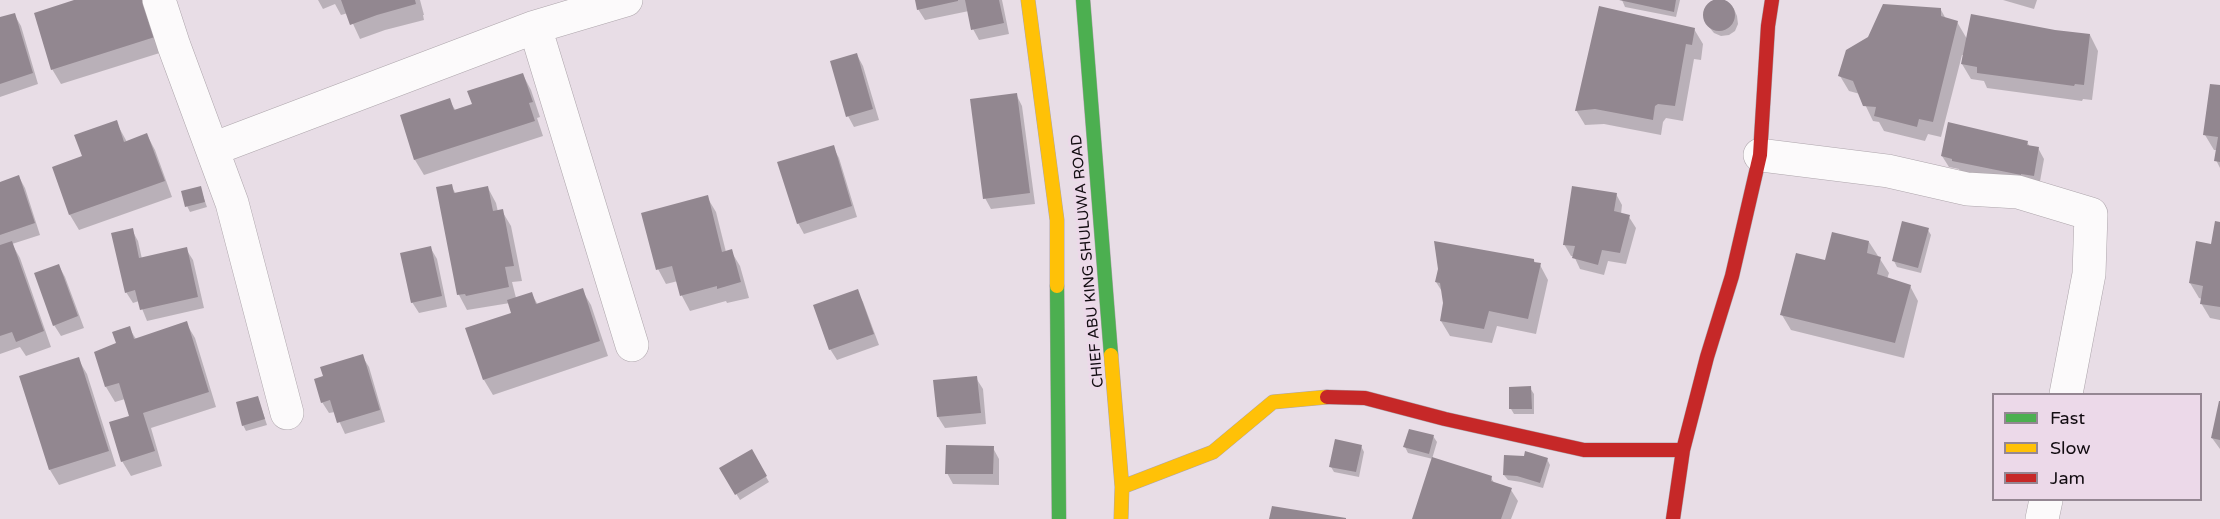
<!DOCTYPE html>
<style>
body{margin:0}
#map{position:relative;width:2220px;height:519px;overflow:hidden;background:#e8dde6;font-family:"Varela Round",sans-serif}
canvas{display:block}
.legend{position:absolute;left:1992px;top:393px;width:210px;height:108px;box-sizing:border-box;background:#ecd9e9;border:2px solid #958793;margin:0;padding:8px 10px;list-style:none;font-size:18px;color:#120c11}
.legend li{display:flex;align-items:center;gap:12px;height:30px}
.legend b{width:30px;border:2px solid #958793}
</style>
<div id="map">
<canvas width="2220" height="519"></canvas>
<ul class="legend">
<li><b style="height:8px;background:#4caf50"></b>Fast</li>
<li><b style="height:8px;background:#ffc107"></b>Slow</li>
<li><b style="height:8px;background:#c62828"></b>Jam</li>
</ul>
</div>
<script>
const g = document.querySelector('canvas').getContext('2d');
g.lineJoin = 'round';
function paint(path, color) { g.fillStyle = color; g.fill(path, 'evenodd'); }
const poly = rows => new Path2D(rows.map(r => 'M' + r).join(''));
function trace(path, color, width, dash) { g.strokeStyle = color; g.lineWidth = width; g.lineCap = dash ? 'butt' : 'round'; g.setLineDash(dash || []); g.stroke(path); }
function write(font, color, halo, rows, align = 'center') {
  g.font = font + ' "Varela Round",sans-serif'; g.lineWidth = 6; g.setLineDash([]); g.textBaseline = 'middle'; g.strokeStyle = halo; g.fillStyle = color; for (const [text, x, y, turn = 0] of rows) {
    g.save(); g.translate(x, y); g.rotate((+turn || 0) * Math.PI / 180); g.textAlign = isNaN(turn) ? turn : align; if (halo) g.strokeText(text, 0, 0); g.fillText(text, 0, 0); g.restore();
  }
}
const shadow = poly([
 [79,0,152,0,166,51,61,84,52,69],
 [318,0,420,0,424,15,423,15,424,20,385,30,360,39,348,13,341,15,335,4,323,9],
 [916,0,1002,0,1009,34,979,40,973,29,969,11,925,20,918,9],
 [1622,0,1680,0,1676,17,1625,7],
 [1722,0,1729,3,1734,9,1737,16,1738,24,1735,31,1729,35,1721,36,1714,33,1709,27,1706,20,1705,12,1708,5,1714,1],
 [2003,0,2037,0,2034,9],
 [1941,10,1946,19,1957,22,1967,39,2054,32,2090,35,2098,51,2092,100,2083,99,2082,101,1987,88,1984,81,1971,79,1962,64,1964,55,1962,55,1941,137,1928,134,1925,141,1884,131,1879,122,1873,121,1860,94,1849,91,1840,76],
 [14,14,21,26,38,84,0,97,0,19],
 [1694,29,1703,44,1701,60,1694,59,1683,121,1666,118,1663,122,1661,135,1604,124,1585,125,1576,110],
 [857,55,863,66,879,120,854,127,848,116],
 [523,75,531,90,540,117,537,118,543,136,424,175,415,160,401,116,449,100,456,111,473,105],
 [2220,87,2220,168,2216,160,2217,150,2214,150,2205,135],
 [1016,94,1022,106,1035,204,991,209,985,198],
 [116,122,127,142,147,135,155,150,172,197,79,230,70,215,53,168,84,157],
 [2027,142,2030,147,2038,148,2044,159,2039,187,1960,172,1959,169,1949,167,1942,156],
 [833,147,839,158,857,217,804,234,798,223],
 [19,177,25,188,40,235,12,244,20,258,51,347,26,356,20,347,0,354,0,183],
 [451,186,456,194,488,188,496,203,498,212,502,211,511,226,522,281,512,282,516,298,531,293,538,305,582,290,591,305,608,356,493,395,484,380,513,314,510,303,467,310,459,295,438,188],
 [200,187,207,207,190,212,187,206],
 [1616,194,1622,205,1621,214,1629,217,1636,228,1626,264,1608,261,1604,275,1580,269,1574,256,1571,256,1564,244],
 [707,197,716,212,726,252,731,251,740,266,749,298,727,303,726,301,690,311,682,296,678,281,666,284,658,269],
 [2220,224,2220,320,2210,318,2201,303,2202,299,2199,298,2190,283,2212,246],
 [132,230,138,241,142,259,186,249,193,260,204,308,147,321,139,301,133,303,126,292],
 [1928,230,1931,235,1921,273,1897,267,1894,261],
 [1869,242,1889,273,1887,279,1910,286,1918,301,1904,358,1791,330,1782,315,1827,262],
 [430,247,437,259,447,307,419,313,412,302],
 [1534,260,1535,264,1540,265,1548,280,1536,334,1497,326,1492,343,1450,336,1441,321,1444,303,1443,293,1436,282],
 [59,266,65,277,84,328,61,336,54,325],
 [857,291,863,302,879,345,837,360,830,349],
 [186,323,195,338,216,407,151,428,162,466,131,476,122,461,131,417,125,399,115,402,106,387,117,344,129,328,136,339],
 [362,356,369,367,385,422,345,434,335,412,329,413,322,402],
 [78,359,87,374,116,466,59,485,50,470],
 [976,378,983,389,986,424,945,428,938,417],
 [1530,388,1534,394,1534,414,1514,414,1511,409],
 [258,398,267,425,246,431,243,425],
 [2220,404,2220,449,2212,438],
 [1433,436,1437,442,1432,459,1491,478,1495,484,1511,490,1518,501,1511,519,1413,519,1433,459,1408,453,1405,447],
 [1361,446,1364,452,1359,477,1334,472,1331,467],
 [993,448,999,459,999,485,953,484,947,473],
 [751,451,769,482,740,500,721,469],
 [1547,459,1550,465,1543,488,1521,482,1508,480,1504,475]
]);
const building = poly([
 '1703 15a16 16 0 1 1 32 0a16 16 0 1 1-32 0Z',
 [74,0,147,0,158,36,51,70,34,13],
 [341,0,415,0,416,4,377,15,350,25],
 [915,0,958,0,958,1,917,10],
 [965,0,999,0,1004,23,971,30],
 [1619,0,1676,0,1674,12],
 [1883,4,1941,8,1941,16,1958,21,1933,122,1919,119,1917,127,1874,116,1876,107,1863,106,1853,81,1838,76,1846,50,1868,37],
 [1599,6,1695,28,1692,45,1686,44,1675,106,1658,104,1655,106,1653,120,1595,109,1575,111],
 [15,13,33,73,0,84,0,17],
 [1971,14,2055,30,2090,34,2084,85,2075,84,2074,86,1977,73,1977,67,1961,64],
 [857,53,873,109,846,117,830,61],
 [523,73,533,102,529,103,535,121,414,160,400,115,450,98,454,110,472,104,467,91],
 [2210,84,2220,85,2220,162,2214,161,2218,137,2203,135],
 [1017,93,1030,193,983,199,970,99],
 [117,120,124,142,147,133,165,181,69,215,52,167,82,156,74,135],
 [1948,122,2028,141,2027,145,2039,147,2034,176,2021,174,2021,175,1952,161,1952,159,1941,156],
 [834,145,852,206,797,224,777,162],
 [19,175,35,223,0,235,0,182],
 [452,184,454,193,488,186,493,211,503,209,514,266,505,267,509,287,466,296,465,294,457,295,436,187],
 [201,186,205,202,185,207,181,191],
 [1572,186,1617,193,1614,211,1630,215,1620,253,1602,250,1598,265,1572,258,1575,246,1563,245],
 [708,195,722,252,732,249,741,282,717,289,717,286,680,296,672,266,656,270,641,213],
 [1902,221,1929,228,1918,268,1892,261],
 [2215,221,2220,222,2220,307,2200,304,2203,286,2189,283,2196,241,2211,244],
 [133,228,139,258,187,247,198,297,140,310,135,290,125,293,111,233],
 [1832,232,1869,241,1867,253,1881,257,1877,274,1911,285,1895,343,1780,315,1796,253,1825,260],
 [12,241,44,331,16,342,12,332,0,336,0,245],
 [1434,241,1534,259,1534,262,1541,263,1528,319,1489,311,1484,329,1440,321,1443,303,1440,283,1435,282,1438,269],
 [431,246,442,296,411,303,400,253],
 [59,264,78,316,53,326,34,273],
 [583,288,600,341,483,380,465,328,511,313,507,300,532,292,536,304],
 [858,289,874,334,829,350,813,305],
 [187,321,209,392,143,413,155,451,121,462,109,422,129,416,119,383,105,387,94,352,116,343,112,332,130,326,134,339],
 [363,354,380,410,337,423,330,400,321,403,314,379,323,376,320,367],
 [79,357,109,451,49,470,19,376],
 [977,376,981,413,937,417,933,380],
 [1531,386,1532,409,1509,409,1509,387],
 [258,396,265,419,242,426,236,402],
 [2219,401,2220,401,2220,440,2211,438],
 [1409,429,1434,435,1429,454,1403,447],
 [1335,439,1362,445,1356,472,1329,467],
 [946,445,994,446,993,474,945,474],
 [752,449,767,476,735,495,719,468],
 [1525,451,1548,458,1540,483,1517,476,1503,475,1504,455,1524,456],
 [1432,457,1492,476,1491,481,1512,488,1501,519,1412,519],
 [1272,506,1346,518,1346,519,1269,519]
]);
const street = poly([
 [159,0,174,46,232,203,287,413],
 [535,27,632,345],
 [213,149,535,27,626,0],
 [1760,155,1888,171,1967,189,2018,192,2091,214,2089,274,2066,394],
 [2042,519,2046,500]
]);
const fast = poly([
 [1083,0,1111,355],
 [1057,286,1059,519]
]);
const slow = poly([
 [1028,0,1057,220,1057,286],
 [1111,355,1122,487,1121,519],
 [1122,487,1213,452,1273,402,1327,397]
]);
const jam = poly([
 [1327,397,1365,398,1445,419,1584,450,1683,450],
 [1673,519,1683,450,1707,357,1732,276,1760,155,1768,26,1772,0]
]);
const streetNames = [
 ["CHIEF ABU KING SHULUWA ROAD",1088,261,-95]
];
paint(shadow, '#0003');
paint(building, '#928790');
trace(street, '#ada5ab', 34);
trace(fast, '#ada5ab', 15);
trace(slow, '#ada5ab', 15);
trace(jam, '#ada5ab', 15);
trace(street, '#fcfafb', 33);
trace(fast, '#4caf50', 14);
trace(slow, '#ffc107', 14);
trace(jam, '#c62828', 14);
write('15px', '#120c11', '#ecd9e9', streetNames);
</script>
